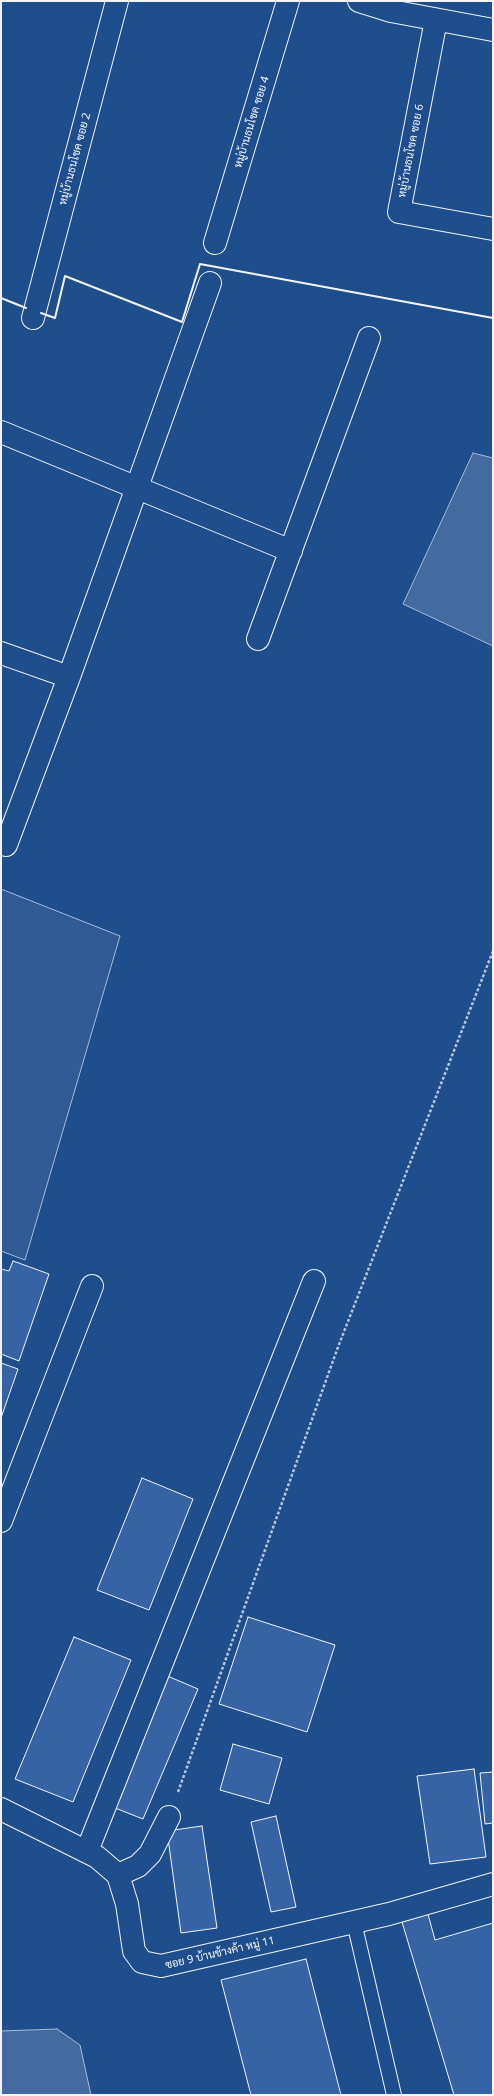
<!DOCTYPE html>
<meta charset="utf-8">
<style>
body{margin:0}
#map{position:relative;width:494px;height:2096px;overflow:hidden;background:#1f4e8c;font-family:"Noto Sans",sans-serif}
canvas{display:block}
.frame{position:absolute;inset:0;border:2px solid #f2f6ff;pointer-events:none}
</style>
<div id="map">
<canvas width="494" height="2096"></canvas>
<div class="frame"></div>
</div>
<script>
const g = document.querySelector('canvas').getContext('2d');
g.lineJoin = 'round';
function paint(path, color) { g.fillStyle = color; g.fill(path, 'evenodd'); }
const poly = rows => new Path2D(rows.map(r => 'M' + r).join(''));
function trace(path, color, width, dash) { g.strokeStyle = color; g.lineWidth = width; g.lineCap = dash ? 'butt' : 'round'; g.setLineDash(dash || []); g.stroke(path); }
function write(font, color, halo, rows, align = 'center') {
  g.font = font + ' "Noto Sans",Sarabun,sans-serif'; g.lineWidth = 3; g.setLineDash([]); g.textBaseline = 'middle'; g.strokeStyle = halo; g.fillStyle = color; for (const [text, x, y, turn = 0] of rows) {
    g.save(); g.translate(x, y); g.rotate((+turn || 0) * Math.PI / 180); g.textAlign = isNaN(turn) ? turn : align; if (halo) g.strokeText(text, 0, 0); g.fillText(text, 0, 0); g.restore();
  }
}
const built = poly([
 [1,889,120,936,25,1260,1,1251,1,889]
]);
const water = poly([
 [473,453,493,458,493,646,403,604,473,453],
 [57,2029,80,2045,91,2095,1,2095,1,2031,57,2029]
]);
const building = poly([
 [13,1261,49,1274,19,1361,1,1354,1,1269,9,1271,13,1261],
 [1,1363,18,1369,1,1418,1,1363],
 [142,1478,193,1499,149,1610,97,1590,142,1478],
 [248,1617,335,1645,307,1732,219,1704,248,1617],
 [74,1637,131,1660,73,1802,15,1779,74,1637],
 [165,1675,198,1689,143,1819,110,1806,165,1675],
 [233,1744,282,1758,269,1804,220,1790,233,1744],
 [474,1769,486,1857,430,1864,417,1776,474,1769],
 [493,1772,493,1823,485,1824,480,1773,493,1772],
 [276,1816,296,1907,271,1912,251,1822,276,1816],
 [202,1826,217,1928,181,1933,167,1831,202,1826],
 [428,1914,435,1940,493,1923,493,2095,454,2095,402,1922,428,1914],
 [306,1959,341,2095,251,2095,221,1980,306,1959]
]);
const path = poly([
 [178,1792,338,1347,493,951]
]);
const service = poly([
 [354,1922,394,2095]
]);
const minor = poly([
 [359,1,391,11,493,30],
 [436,20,399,212,493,229],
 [215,243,288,1],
 [33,318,117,1],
 [1,432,291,551],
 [258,639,369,338],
 [1,653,69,677],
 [6,845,69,677,210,283],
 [1,1521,92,1286],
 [1,1809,97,1857,118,1875,127,1904,134,1951,142,1962,161,1966,389,1914,493,1884],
 [87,1851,314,1281],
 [118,1875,138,1866,150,1854,169,1817]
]);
const wall = poly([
 [1,298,26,308],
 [41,313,55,318,65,276,182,322,200,264,493,318]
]);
const streetNames = [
 ["หมู่บ้านธนโชค ซอย 4",252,122,-73],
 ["หมู่บ้านธนโชค ซอย 6",411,151,-79],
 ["หมู่บ้านธนโชค ซอย 2",75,159,-75],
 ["ซอย 9 บ้านช้างค้า หมู่ 11",220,1953,-13]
];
paint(built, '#305b95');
trace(built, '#a8bbd7', 1);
paint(water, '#446ba0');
trace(water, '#a8bbd7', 1);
paint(building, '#3563a3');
trace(building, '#f2f6ff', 1);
trace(service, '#f2f6ff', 16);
trace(minor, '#f2f6ff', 24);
trace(path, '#b3c4dc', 2.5, [3, 2]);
trace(service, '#1f4e8c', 14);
trace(minor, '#1f4e8c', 22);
trace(wall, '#f2f6ff', 2);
write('11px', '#f2f6ff', '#1f4e8c', streetNames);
</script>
